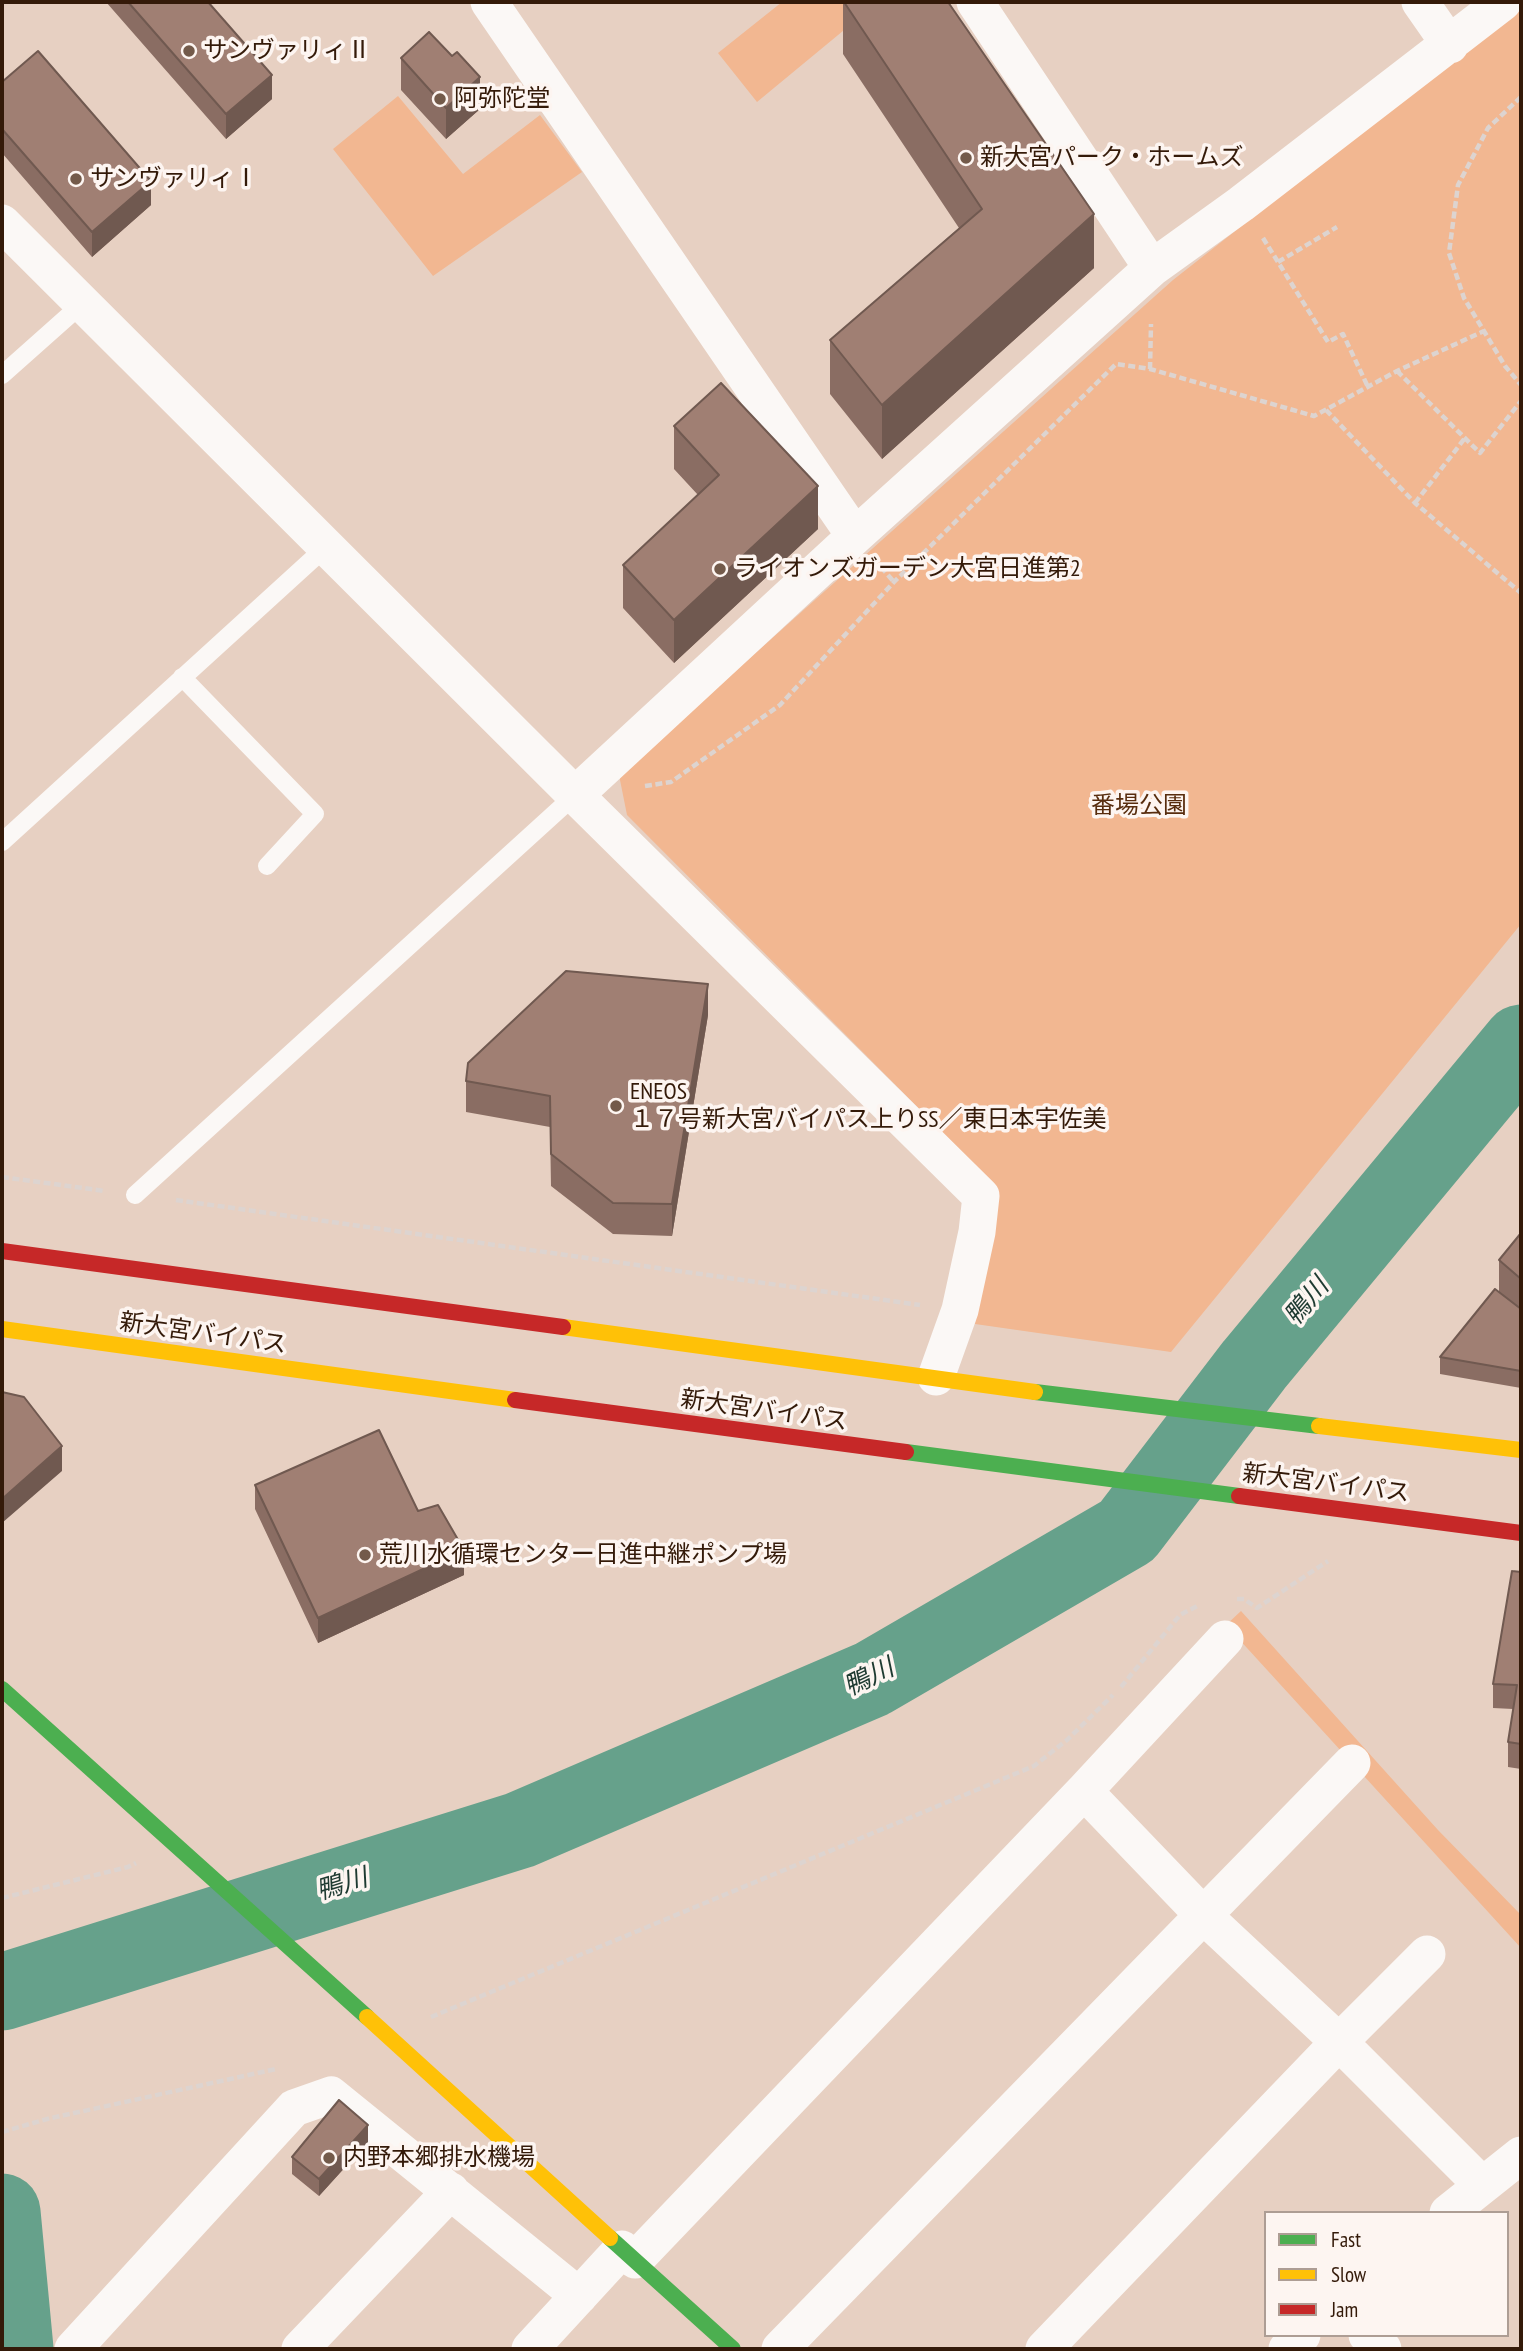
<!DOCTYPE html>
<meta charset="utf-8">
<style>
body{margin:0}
#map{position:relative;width:1523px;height:2351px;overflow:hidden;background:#e7d0c2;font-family:"PT Sans Narrow",sans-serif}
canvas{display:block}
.frame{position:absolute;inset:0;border:4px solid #341a09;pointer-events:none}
.legend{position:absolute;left:1264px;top:2211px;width:245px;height:126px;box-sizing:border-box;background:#fdf5f1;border:2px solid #ad9d94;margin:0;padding:9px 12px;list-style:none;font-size:21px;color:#341a09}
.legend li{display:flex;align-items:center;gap:14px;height:35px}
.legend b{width:35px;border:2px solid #ad9d94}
</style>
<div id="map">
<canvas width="1523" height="2351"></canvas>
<div class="frame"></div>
<ul class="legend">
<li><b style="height:9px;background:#4caf50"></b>Fast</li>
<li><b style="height:9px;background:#ffc107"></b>Slow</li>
<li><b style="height:9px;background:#c62828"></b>Jam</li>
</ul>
</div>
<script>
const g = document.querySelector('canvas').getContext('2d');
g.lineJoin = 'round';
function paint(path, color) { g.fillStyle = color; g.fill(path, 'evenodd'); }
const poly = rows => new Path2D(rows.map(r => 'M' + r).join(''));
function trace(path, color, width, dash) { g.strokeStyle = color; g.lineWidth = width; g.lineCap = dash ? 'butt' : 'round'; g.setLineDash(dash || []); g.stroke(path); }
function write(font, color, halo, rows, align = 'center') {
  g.font = font + ' "PT Sans Narrow","Noto Sans JP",sans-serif'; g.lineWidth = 7; g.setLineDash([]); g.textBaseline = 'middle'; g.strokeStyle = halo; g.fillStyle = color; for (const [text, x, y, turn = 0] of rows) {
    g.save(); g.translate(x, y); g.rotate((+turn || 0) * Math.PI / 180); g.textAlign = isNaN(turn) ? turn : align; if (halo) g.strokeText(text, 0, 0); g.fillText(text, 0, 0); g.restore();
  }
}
const green = poly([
 [782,2,878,2,757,102,718,53],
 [1521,6,1521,924,1171,1352,975,1324,994,1184,627,815,619,775,1173,280],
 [398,96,463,174,540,115,582,172,433,276,333,149],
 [1241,1611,1438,1830,1521,1915,1521,1948,1226,1625]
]);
const river = poly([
 [2,1992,520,1830,872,1679,1127,1531,1254,1365,1521,1043],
 [2,2212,15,2349]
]);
const path = poly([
 [1521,97,1488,128,1458,185,1449,253,1464,298,1505,366,1521,385],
 [1263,238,1328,342,1343,334,1368,387],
 [1278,262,1337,227],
 [1150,369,1151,324],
 [1397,371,1480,453,1521,401],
 [1326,410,1415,503,1521,593],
 [1415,503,1465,438],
 [881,567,894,582],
 [645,786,671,782,780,705,894,582,1116,364,1150,369,1314,416,1397,371,1484,331],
 [2,1177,105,1191],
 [176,1200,920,1305],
 [1237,1599,1244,1599,1257,1608,1328,1561],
 [1121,1687,1180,1615,1199,1605],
 [2,1898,128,1867,136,1863],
 [431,2017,1034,1766,1067,1740,1113,1695],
 [2,2132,47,2119,276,2069]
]);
const lane = poly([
 [2,375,83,303],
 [182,677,315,814,267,866],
 [2,842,327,546],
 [135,1195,575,795]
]);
const street = poly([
 [489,2,855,536],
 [975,2,1152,268],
 [1420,2,1450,45],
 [2,223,575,795,981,1196,977,1232,960,1310,936,1377],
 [575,795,855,536,1152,268,1241,204,1503,2],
 [1084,1791,1225,1639],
 [1448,2213,1521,2155],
 [635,2260,1084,1791,1204,1916,1339,2042,1482,2185],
 [1367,2335,1383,2349],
 [73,2349,294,2108,331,2095,579,2296],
 [300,2349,451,2191],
 [530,2349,622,2249],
 [780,2349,1352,1763],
 [1044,2349,1339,2042,1427,1954],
 [1287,2349,1302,2335]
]);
const fast = poly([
 [1035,1392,1319,1426],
 [906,1452,1239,1496],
 [2,1689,367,2017],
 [610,2238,733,2349]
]);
const slow = poly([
 [563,1327,1035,1392],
 [2,1329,515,1400],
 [1319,1426,1521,1450],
 [367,2017,610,2238]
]);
const jam = poly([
 [2,1251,563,1327],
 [515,1400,906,1452],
 [1239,1496,1521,1533]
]);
const wall = poly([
 [106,2,208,2,272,99,226,139],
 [843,2,948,2,1094,268,882,459,830,394,830,340,959,228,843,54],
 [401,58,480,109,446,139,401,90],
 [2,82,151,205,92,257,2,153],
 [674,426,818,529,674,663,623,608,623,565,698,495,674,469],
 [708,1015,672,1236,613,1234,551,1186,550,1127,466,1112,466,1081],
 [1521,1233,1521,1388,1440,1374,1440,1357,1499,1292,1499,1260],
 [255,1485,418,1511,464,1575,318,1643,255,1509],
 [1521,1572,1521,1769,1508,1767,1508,1742,1513,1709,1493,1708,1493,1684],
 [368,2142,319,2196,292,2174,292,2157]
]);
const shadedWall = poly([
 [272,75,272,99,226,139,226,114],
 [480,77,480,109,446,139,446,108],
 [151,181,151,205,92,257,92,232],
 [1094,214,1094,268,882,459,882,405],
 [818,486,818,529,674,663,674,620],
 [708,984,708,1015,672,1236,672,1204],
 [62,1446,62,1471,2,1523,2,1499],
 [464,1550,464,1575,318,1643,318,1618],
 [368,2125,368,2142,319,2196,319,2179]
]);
const building = poly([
 [128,2,208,2,272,75,226,114,128,2],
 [844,2,948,2,1094,214,882,405,830,340,982,209,844,2],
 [429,32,452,56,457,52,480,77,446,108,401,58,429,32],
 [38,51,151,181,92,232,2,129,2,82,38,51],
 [721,383,818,486,674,620,623,565,719,475,674,426,721,383],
 [566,971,708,984,672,1204,613,1203,551,1154,550,1096,466,1081,468,1063,566,971],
 [1521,1233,1521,1279,1499,1260,1521,1233],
 [1495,1289,1521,1309,1521,1371,1440,1357,1495,1289],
 [2,1392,24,1397,62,1446,2,1499,2,1392],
 [379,1430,418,1511,438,1505,464,1550,318,1618,255,1485,379,1430],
 [1512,1571,1521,1572,1521,1744,1508,1742,1517,1685,1493,1684,1512,1571],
 [339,2100,368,2125,319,2179,292,2157,339,2100]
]);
const markers = [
 [189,51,7,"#735a4a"],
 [440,99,7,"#735a4a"],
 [966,158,7,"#735a4a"],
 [76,179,7,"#735a4a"],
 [720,569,7,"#735a4a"],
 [616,1106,7,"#735a4a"],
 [365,1555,7,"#735a4a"],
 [329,2158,7,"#735a4a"]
];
const poiNames = [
 ["サンヴァリィⅡ",203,51],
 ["阿弥陀堂",454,99],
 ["新大宮パーク・ホームズ",980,158],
 ["サンヴァリィⅠ",90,179],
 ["ライオンズガーデン大宮日進第2",734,569],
 ["ENEOS",630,1092],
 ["１７号新大宮バイパス上りSS／東日本宇佐美",630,1120],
 ["荒川水循環センター日進中継ポンプ場",379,1555],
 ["内野本郷排水機場",343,2158]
];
const parkNames = [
 ["番場公園",1139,806]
];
const streetNames = [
 ["新大宮バイパス",203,1334,8],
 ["新大宮バイパス",764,1411,8],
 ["新大宮バイパス",1326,1484,7]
];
const waterNames = [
 ["鴨川",1307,1302,-50],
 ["鴨川",869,1678,-26],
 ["鴨川",342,1885,-17]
];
paint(green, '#f2b791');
trace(river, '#66a18b', 77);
trace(path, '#ddd4d0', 4.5, [7, 3.5]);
trace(lane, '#fbf8f6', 18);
trace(street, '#fbf8f6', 37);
trace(fast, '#4caf50', 16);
trace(slow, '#ffc107', 16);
trace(jam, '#c62828', 16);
paint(wall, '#8a6d63');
paint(shadedWall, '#705950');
paint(building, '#a07f73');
trace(building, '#705950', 2);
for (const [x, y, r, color] of markers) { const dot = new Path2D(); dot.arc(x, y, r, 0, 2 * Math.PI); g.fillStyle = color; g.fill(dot); trace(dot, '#fdf5f1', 2.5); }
write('24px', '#341a09', '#fdf5f1', poiNames, 'left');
write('24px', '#582d0e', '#fdf5f1', parkNames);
write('24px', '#341a09', '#fdf5f1', streetNames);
write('italic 26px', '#1e3a31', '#fdf5f1', waterNames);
</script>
